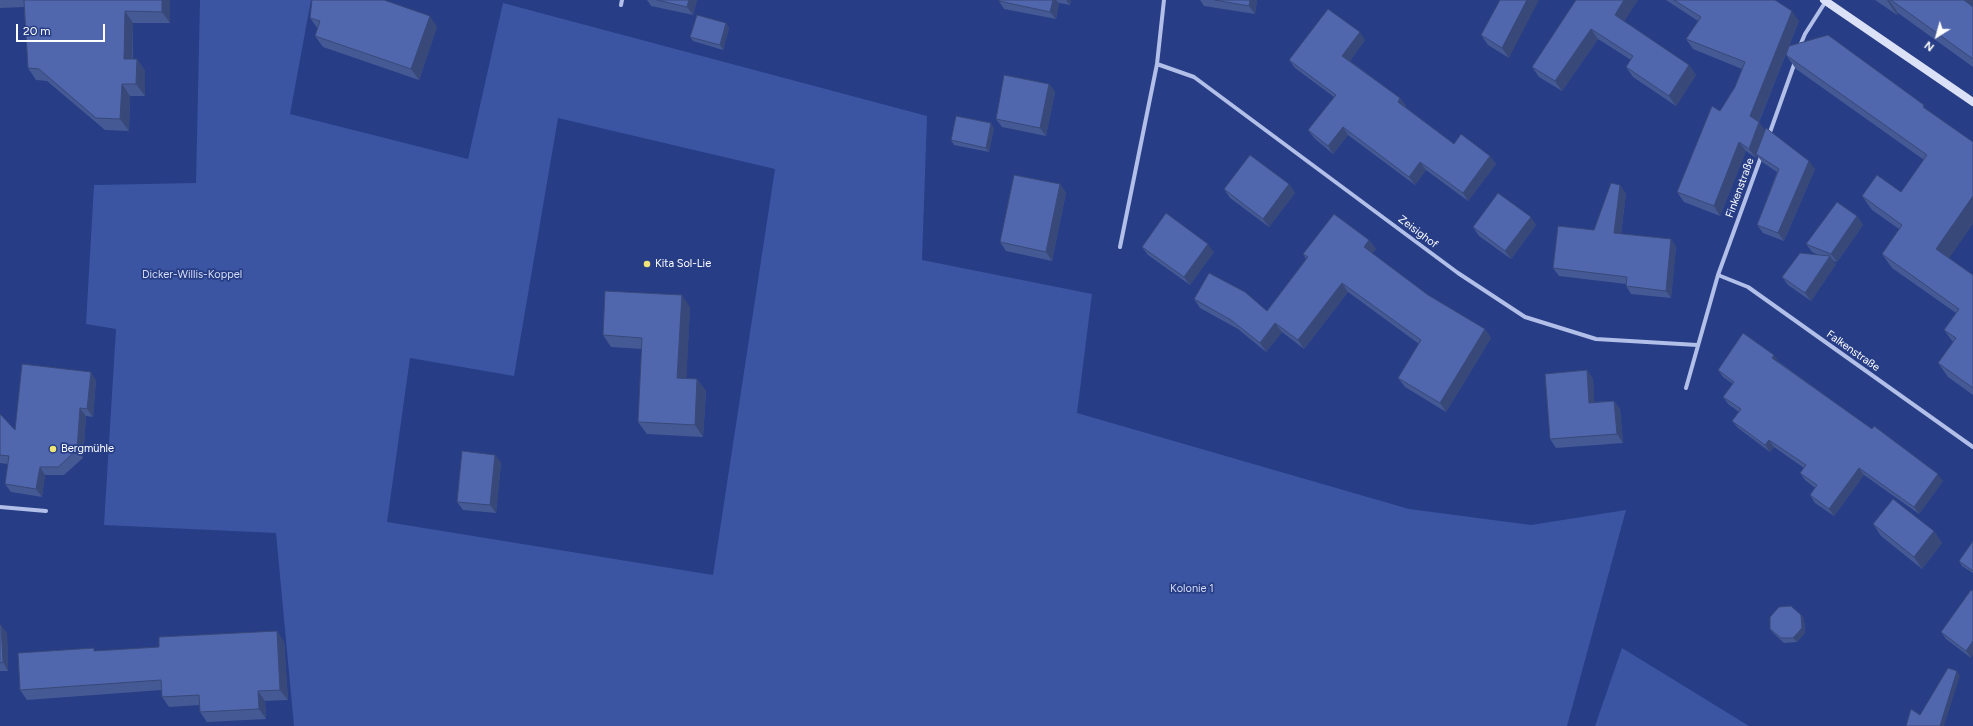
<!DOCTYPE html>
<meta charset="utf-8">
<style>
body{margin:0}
#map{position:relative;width:1973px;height:726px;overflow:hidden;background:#273d85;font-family:Figtree,sans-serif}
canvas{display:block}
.north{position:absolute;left:1917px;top:16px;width:40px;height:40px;-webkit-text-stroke:3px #273d85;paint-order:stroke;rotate:217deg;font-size:11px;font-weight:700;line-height:16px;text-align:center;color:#fff}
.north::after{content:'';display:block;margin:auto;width:14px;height:18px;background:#fff;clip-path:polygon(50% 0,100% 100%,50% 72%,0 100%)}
.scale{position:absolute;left:16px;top:24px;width:89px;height:18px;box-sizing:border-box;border:2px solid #fff;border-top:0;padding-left:5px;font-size:12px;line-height:14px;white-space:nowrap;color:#fff;-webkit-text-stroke:3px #273d85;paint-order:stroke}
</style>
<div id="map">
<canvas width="1973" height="726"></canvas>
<div class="north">N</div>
<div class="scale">20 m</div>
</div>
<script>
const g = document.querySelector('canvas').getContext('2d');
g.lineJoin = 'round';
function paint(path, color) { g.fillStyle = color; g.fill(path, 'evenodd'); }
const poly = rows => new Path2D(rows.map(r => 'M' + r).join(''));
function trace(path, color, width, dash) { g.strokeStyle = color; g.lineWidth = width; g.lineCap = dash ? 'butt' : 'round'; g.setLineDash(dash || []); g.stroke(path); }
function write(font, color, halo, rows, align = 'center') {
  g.font = font + ' Figtree,sans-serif'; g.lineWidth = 3.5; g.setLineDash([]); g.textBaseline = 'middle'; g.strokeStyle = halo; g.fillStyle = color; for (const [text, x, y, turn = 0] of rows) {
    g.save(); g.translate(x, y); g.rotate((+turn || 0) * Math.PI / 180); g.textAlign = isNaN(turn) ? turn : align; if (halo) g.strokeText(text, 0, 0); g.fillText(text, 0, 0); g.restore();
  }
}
const green = poly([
 [200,0,311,0,290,114,468,159,503,3,927,116,922,260,1092,294,1077,413,1409,509,1531,525,1626,510,1567,726,294,726,276,533,104,525,116,329,86,324,94,185,196,183],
 [558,118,775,169,713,575,387,522,410,358,514,376],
 [1622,648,1749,726,1595,726]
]);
const street = poly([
 [1164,0,1157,64,1194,77,1458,273,1525,317,1596,339,1697,345],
 [621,5,622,0],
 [1799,48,1805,34,1826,1],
 [1769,135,1795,62],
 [1120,247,1157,64],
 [1718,275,1748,287,1973,447],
 [1686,388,1718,275,1762,154],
 [0,507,46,511]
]);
const secondary = poly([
 [1824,0,1973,102]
]);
const wall = poly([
 [0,0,170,0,170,23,133,23,133,59,137,59,145,71,145,96,130,96,129,131,105,130,47,81,36,80,28,68,24,7,0,8],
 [647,0,697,0,693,15,651,6],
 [999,0,1071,0,1070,5,1059,3,1056,19,1004,9,999,1],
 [1200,0,1257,0,1255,14,1204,6],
 [1500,0,1509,58,1488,45,1481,35],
 [1576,0,1638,0,1624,21,1689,65,1696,75,1676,106,1633,77,1626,67,1631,60,1598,39,1562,91,1539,77,1532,67],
 [1666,0,1775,0,1799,21,1759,122,1765,131,1815,169,1784,241,1763,233,1757,225,1777,172,1762,162,1757,155,1756,158,1746,151,1720,216,1684,202,1677,192,1720,111,1735,87,1742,69,1693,49,1686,39,1698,21],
 [1875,0,1973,0,1973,67,1898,13,1897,15],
 [310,18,437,27,419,80,323,47,315,36,318,29],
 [726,23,729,28,723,50,693,41,690,37],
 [1365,40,1350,61,1400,98,1406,106,1405,107,1454,144,1490,156,1496,164,1468,201,1426,170,1415,185,1348,135,1333,154,1314,138,1308,130,1334,97,1295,68,1289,60],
 [1786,55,1924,105,1949,258,1973,275,1973,395,1948,377,1938,363,1953,342,1944,330,1956,313,1892,268,1882,254,1899,229,1872,210,1862,196,1901,192,1924,160,1796,69],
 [1049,84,1055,92,1046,136,1002,127,996,119],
 [994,128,989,152,954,145,951,140],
 [1060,184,1066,193,1052,261,1006,251,1000,242],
 [1289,184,1295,193,1269,227,1230,198,1224,189],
 [1626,193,1621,234,1671,239,1676,247,1671,298,1631,294,1626,286,1626,284,1559,276,1553,268,1594,230],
 [1857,216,1863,225,1837,262,1833,261,1836,264,1811,301,1788,285,1782,277,1818,255,1812,252,1806,244],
 [1536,225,1511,259,1479,236,1473,227],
 [1369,240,1376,249,1372,253,1428,295,1485,329,1491,338,1446,412,1405,387,1398,378,1419,344,1348,292,1304,349,1282,332,1266,352,1238,329,1200,308,1194,299,1267,311,1306,259,1303,254],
 [1142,247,1214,252,1190,285,1148,255],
 [690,307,686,378,697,379,706,391,703,437,647,434,638,422,642,349,611,347,603,335],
 [1779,362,1943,481,1919,514,1864,475,1834,516,1815,503,1810,495,1815,488,1805,480,1800,473,1804,468,1774,447,1770,452,1738,428,1732,421,1739,412,1728,404,1723,397,1733,384,1723,377,1718,370],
 [1587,370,1593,379,1594,402,1614,401,1620,409,1623,443,1556,448,1550,439],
 [96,380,93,417,86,416,83,458,64,475,45,475,42,497,11,492,5,484,8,464,0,463,0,414,15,430],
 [495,455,501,463,496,513,463,510,457,502],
 [1873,524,1934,531,1942,543,1922,569,1881,536],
 [1973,541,1973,573,1962,566,1959,561],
 [1971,590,1971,658,1946,639,1941,632],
 [1801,615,1804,619,1805,633,1797,642,1784,643,1773,633,1770,629],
 [0,625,7,633,8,671,0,671],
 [284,641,288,700,265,701,266,719,207,722,200,712,200,705,169,707,162,697,162,690,27,700,20,690,96,651]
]);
const shadedWall = poly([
 [162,0,170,0,170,23,162,12],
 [689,0,697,0,693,15,687,7],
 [1053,0,1056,0,1059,3,1056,19,1050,12],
 [1066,0,1071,0,1070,5],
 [1250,0,1257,0,1255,14,1249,6],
 [1527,0,1539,0,1509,58,1502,48],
 [1624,0,1638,0,1622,25,1615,15],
 [1887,0,1889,0,1898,13,1897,15],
 [1964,0,1973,0,1973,13],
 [125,11,133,23,132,71,124,59],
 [1792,11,1799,21,1757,126,1750,116],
 [430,16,437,27,419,80,411,69],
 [726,23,729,28,723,50,720,45],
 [1591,29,1598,39,1562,91,1555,81],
 [1360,32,1365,40,1348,64,1342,56],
 [137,59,145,71,145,96,136,84],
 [1689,65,1696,75,1676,106,1669,96],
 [122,84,130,96,129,131,120,119],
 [1049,84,1055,92,1046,136,1040,128],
 [1400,98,1406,106,1403,110,1398,102],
 [1759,122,1766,132,1756,154,1757,155,1756,158,1749,149],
 [991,123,994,128,989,152,986,148],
 [1343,127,1348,135,1333,154,1328,146],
 [1739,142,1746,151,1720,216,1714,206],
 [1490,156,1496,164,1468,201,1463,193],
 [1809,161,1815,169,1784,241,1778,233],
 [1420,162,1426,170,1415,185,1409,177],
 [1060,184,1066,193,1052,261,1046,252],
 [1289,184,1295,193,1269,227,1263,219],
 [1620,185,1626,193,1620,241,1614,233],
 [1973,196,1973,224,1946,263,1936,249],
 [1857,216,1863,225,1837,262,1831,254],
 [1531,217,1536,225,1511,259,1505,251],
 [1671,239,1676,247,1671,298,1666,291],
 [1369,240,1376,249,1370,256,1364,247],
 [1208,244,1214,252,1190,285,1184,277],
 [1830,256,1836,264,1811,301,1805,293],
 [1342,283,1348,292,1304,349,1298,340],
 [682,295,690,307,686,389,677,378],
 [1275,323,1282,332,1266,352,1260,343],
 [1485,329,1491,338,1446,412,1440,403],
 [1774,355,1779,362,1772,358],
 [1587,370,1593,379,1595,411,1589,403],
 [91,372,96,380,93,417,87,409],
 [697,379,706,391,703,437,695,425],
 [1614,401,1620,409,1623,443,1617,434],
 [80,408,86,416,83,458,77,450],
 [1769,440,1774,447,1770,452,1765,445],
 [495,455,501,463,496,513,490,505],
 [40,467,45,475,42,497,36,489],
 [1859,468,1864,475,1834,516,1829,509],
 [1938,474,1943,481,1919,514,1914,507],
 [1934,531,1942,543,1922,569,1914,557],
 [1801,615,1804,619,1805,633,1797,642,1793,638],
 [1,625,7,633,8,671,3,662],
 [277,631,284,641,288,700,280,690],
 [1973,641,1973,655,1971,658,1966,651],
 [1957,671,1960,676,1944,726,1940,726],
 [258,691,265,701,266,719,259,709]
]);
const building = poly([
 [24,0,162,0,162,12,125,11,124,59,137,59,136,84,122,84,120,119,96,118,39,69,28,68,24,0],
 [312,0,384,0,430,16,411,69,315,36,320,21,310,18,312,0],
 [657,0,689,0,687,7,657,0],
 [999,0,1053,0,1050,12,999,1,999,0],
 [1215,0,1250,0,1249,6,1215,0],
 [1500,0,1527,0,1502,48,1481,35,1500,0],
 [1576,0,1624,0,1615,15,1689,65,1669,96,1626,67,1633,56,1591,29,1555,81,1532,67,1576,0],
 [1674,0,1775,0,1792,11,1750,116,1759,122,1749,149,1739,142,1714,206,1677,192,1712,106,1720,111,1735,87,1745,62,1686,39,1701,17,1674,0],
 [1891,0,1964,0,1973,7,1973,59,1891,0],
 [1328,9,1360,32,1342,56,1400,98,1398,102,1454,144,1461,134,1490,156,1463,193,1420,162,1409,177,1343,127,1328,146,1308,130,1336,95,1289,60,1328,9],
 [697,15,726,23,720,45,690,37,697,15],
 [1828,35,1924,105,1923,107,1973,142,1973,196,1936,249,1973,275,1973,388,1938,363,1956,338,1944,330,1959,309,1882,254,1902,225,1862,196,1877,175,1901,192,1927,155,1786,55,1789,46,1828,35],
 [1004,75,1049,84,1040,128,996,119,1004,75],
 [956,116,991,123,986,148,951,140,956,116],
 [1766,128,1809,161,1778,233,1757,225,1779,169,1756,154,1766,128],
 [1250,155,1289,184,1263,219,1224,189,1250,155],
 [1014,175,1060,184,1046,252,1000,242,1014,175],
 [1611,183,1620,185,1614,233,1671,239,1666,291,1626,286,1627,277,1553,268,1558,226,1594,230,1611,183],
 [1498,193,1531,217,1505,251,1473,227,1498,193],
 [1837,202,1857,216,1831,254,1806,244,1837,202],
 [1166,213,1208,244,1184,277,1142,247,1166,213],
 [1334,214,1369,240,1364,247,1428,295,1485,329,1440,403,1398,378,1421,340,1342,283,1298,340,1275,323,1260,343,1231,320,1194,299,1209,273,1245,292,1267,311,1308,257,1303,254,1334,214],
 [1800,253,1830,256,1805,293,1782,277,1800,253],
 [605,291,682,295,677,378,697,379,695,425,638,422,642,338,603,335,605,291],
 [1743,333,1774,355,1772,358,1872,429,1874,426,1938,474,1914,507,1859,468,1829,509,1810,495,1817,485,1800,473,1806,465,1769,440,1765,445,1732,421,1741,409,1723,397,1734,382,1718,370,1743,333],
 [22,364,91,372,87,409,80,408,77,450,58,467,40,467,36,489,5,484,9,456,0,455,0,414,15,430,22,364],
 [1587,370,1589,403,1614,401,1617,434,1550,439,1545,374,1587,370],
 [462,451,495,455,490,505,457,502,462,451],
 [1893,499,1934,531,1914,557,1873,524,1893,499],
 [1973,541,1973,571,1959,561,1973,541],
 [1971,590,1973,591,1973,641,1966,651,1941,632,1971,590],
 [1791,606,1801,615,1802,628,1793,638,1781,638,1770,629,1770,617,1779,607,1791,606],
 [0,625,1,625,3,662,0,663,0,625],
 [277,631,280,690,258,691,259,709,200,712,199,695,162,697,161,680,20,690,18,653,94,648,94,651,159,647,159,637,277,631],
 [1948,668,1957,671,1940,726,1906,726,1911,709,1920,715,1948,668]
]);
const markers = [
 [647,264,4,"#f0e577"],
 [53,449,4,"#f0e577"]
];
const streetNames = [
 ["Finkenstraße",1740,188,-70],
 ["Zeisighof",1418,232,37],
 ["Falkenstraße",1853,351,35]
];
const poiNames = [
 ["Kita Sol-Lie",655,264],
 ["Bergmühle",61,449]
];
const parkNames = [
 ["Dicker-Willis-Koppel",192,275],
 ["Kolonie 1",1192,589]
];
paint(green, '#3c55a2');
trace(street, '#b2bfe8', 4);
trace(secondary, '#dbe2f7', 8);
paint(wall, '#455995');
paint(shadedWall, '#384879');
paint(building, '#5067ad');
trace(building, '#384879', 1);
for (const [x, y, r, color] of markers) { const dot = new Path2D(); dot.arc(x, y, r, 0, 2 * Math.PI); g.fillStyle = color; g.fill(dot); trace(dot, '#273d85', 1.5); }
write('11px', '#fff', '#273d85', streetNames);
write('11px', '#fff', '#273d85', poiNames, 'left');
write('11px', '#d5ddf6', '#273d85', parkNames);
</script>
